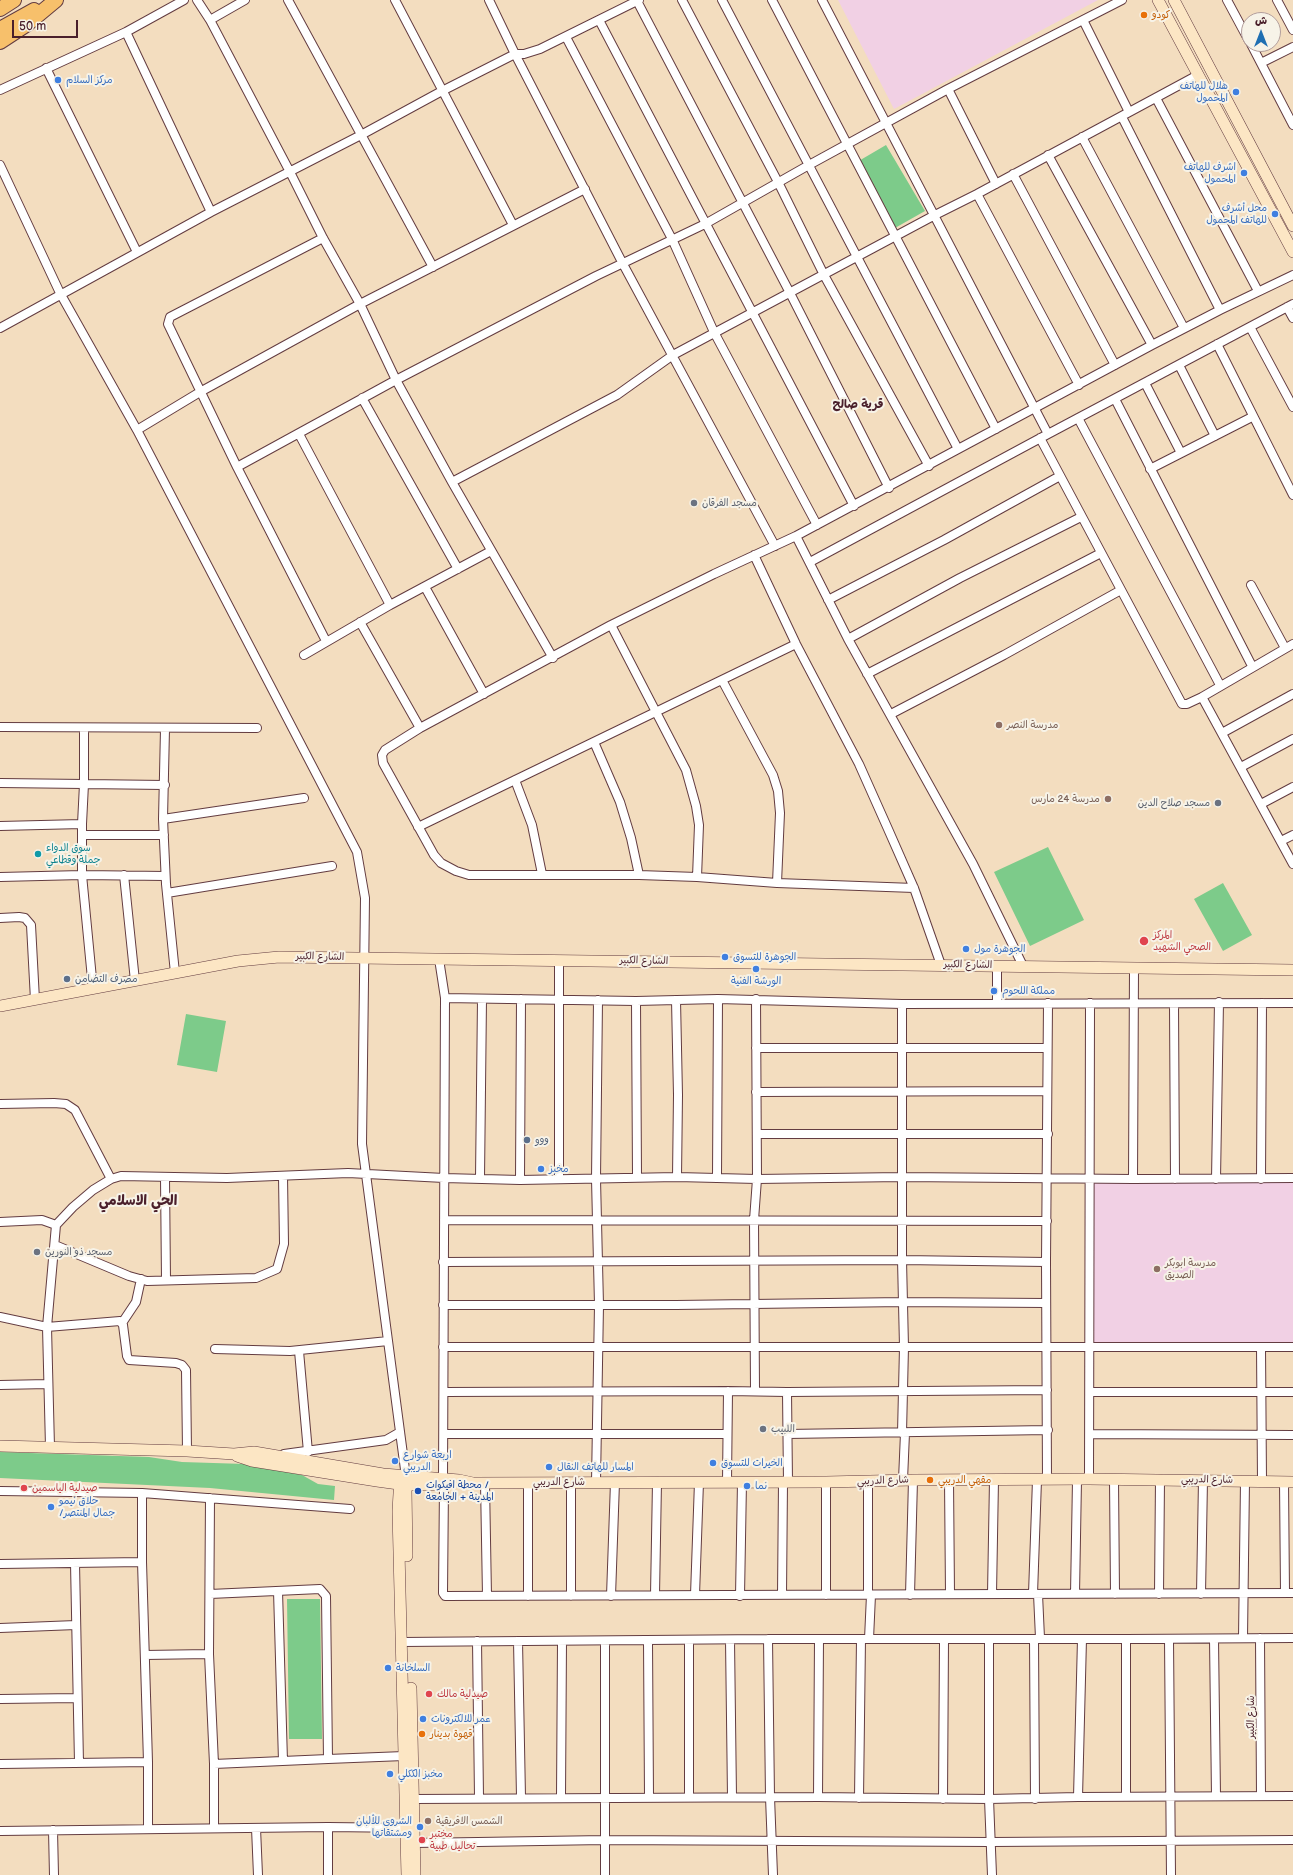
<!DOCTYPE html>
<meta charset="utf-8">
<style>
body{margin:0}
#map{position:relative;width:1293px;height:1875px;overflow:hidden;background:#f3ddbf;font-family:"Balsamiq Sans","Playpen Sans Arabic",sans-serif}
canvas{display:block}
.north{position:absolute;left:1241px;top:12px;width:40px;height:40px;box-sizing:border-box;background:#f7f3e8;border:1px solid #b29e9c;border-radius:50%;rotate:0deg;font-size:11px;font-weight:700;line-height:16px;text-align:center;color:#4a1f2b}
.north::after{content:'';display:block;margin:auto;width:14px;height:18px;background:#1f6fb2;clip-path:polygon(50% 0,100% 100%,50% 72%,0 100%)}
.scale{position:absolute;left:12px;top:20px;width:66px;height:18px;box-sizing:border-box;border:2px solid #4a1f2b;border-top:0;padding-left:5px;font-size:12px;line-height:14px;white-space:nowrap;color:#4a1f2b;-webkit-text-stroke:3px #f7f3e8;paint-order:stroke}
</style>
<div id="map">
<canvas width="1293" height="1875"></canvas>
<div class="north">ش</div>
<div class="scale">50 m</div>
</div>
<script>
const g = document.querySelector('canvas').getContext('2d');
g.lineJoin = 'round';
function paint(path, color) { g.fillStyle = color; g.fill(path, 'evenodd'); }
const poly = rows => new Path2D(rows.map(r => 'M' + r).join(''));
function trace(path, color, width, dash) { g.strokeStyle = color; g.lineWidth = width; g.lineCap = dash ? 'butt' : 'round'; g.setLineDash(dash || []); g.stroke(path); }
function write(font, color, halo, rows, align = 'center') {
  g.font = font + ' "Balsamiq Sans","Playpen Sans Arabic",sans-serif'; g.lineWidth = 4; g.setLineDash([]); g.textBaseline = 'middle'; g.strokeStyle = halo; g.fillStyle = color; for (const [text, x, y, turn = 0] of rows) {
    g.save(); g.translate(x, y); g.rotate((+turn || 0) * Math.PI / 180); g.textAlign = isNaN(turn) ? turn : align; if (halo) g.strokeText(text, 0, 0); g.fillText(text, 0, 0); g.restore();
  }
}
const built = poly([
 [838,0,1098,0,894,109],
 [1293,1178,1293,1346,1089,1347,1089,1179]
]);
const green = poly([
 [886,145,925,211,895,228,857,162],
 [1048,847,1084,920,1030,946,994,872],
 [1223,883,1252,935,1223,951,1194,899],
 [186,1014,226,1021,217,1072,177,1065],
 [0,1452,149,1457,182,1462,245,1464,302,1475,318,1484,335,1486,334,1500,210,1488,0,1478],
 [287,1599,320,1599,322,1739,289,1739]
]);
const street = poly([
 [197,0,210,20,290,172,323,238,360,304,396,380,452,482,553,658],
 [288,0,433,267],
 [395,0,513,225],
 [489,0,515,54,623,264,775,546],
 [682,0,778,182,824,275,929,466],
 [722,0,958,449],
 [772,0,996,429],
 [822,0,1048,434],
 [1227,0,1249,41],
 [1277,0,1293,30],
 [637,1,790,293,889,488],
 [210,20,245,0],
 [599,20,854,506],
 [1083,20,1129,112],
 [126,32,211,212],
 [566,37,672,239,714,332,817,525],
 [1251,44,1293,125],
 [1261,63,1293,47],
 [46,68,137,252],
 [948,89,996,184],
 [0,90,126,32,184,0],
 [1156,98,1258,291],
 [1122,117,1220,310],
 [1082,137,1184,328],
 [1048,155,1152,345],
 [0,165,60,293,137,430,357,852,365,898,362,1144,406,1477],
 [1013,174,1115,365],
 [977,194,1079,385],
 [323,238,170,317,168,324,237,467,326,641],
 [1287,307,1293,318],
 [1250,327,1293,407],
 [0,328,211,212,361,135,442,91,515,54,524,54,540,49,639,0],
 [1217,344,1293,495],
 [1179,365,1215,436],
 [1145,383,1181,453],
 [362,398,458,569],
 [1115,399,1252,666],
 [1078,418,1220,685],
 [137,430,200,392,360,304,585,189],
 [299,434,390,605],
 [1040,438,1182,704,1187,704,1202,697,1293,644],
 [237,467,396,380,596,276,705,224,809,165,948,89,1122,0],
 [1150,469,1252,417],
 [452,482,617,395,673,355,935,215,977,194,1198,75],
 [796,536,848,639,973,864,1023,966],
 [754,555,796,644,859,764,888,829,914,888,941,965],
 [810,562,1048,434,1293,304],
 [1251,585,1285,648],
 [425,587,484,694],
 [828,600,944,540,1060,476],
 [360,622,420,728],
 [611,625,686,770,696,806,699,825,697,877],
 [848,639,960,578,1081,517],
 [304,655,390,605,491,551],
 [867,674,1101,553],
 [722,680,773,775,778,791,780,813,777,883],
 [1202,697,1293,864],
 [891,714,1004,655,1121,590],
 [0,727,257,728],
 [84,728,84,784,165,785],
 [165,729,163,819,166,884,175,973],
 [1222,733,1293,694],
 [594,742,620,802,631,838,639,875],
 [1241,767,1293,739],
 [515,780,532,825,542,874],
 [0,783,84,784,82,824,82,875,0,877],
 [1261,804,1293,787],
 [163,819,304,798],
 [0,826,82,824],
 [418,827,796,644],
 [82,835,164,835],
 [1281,841,1293,835],
 [124,875,135,981],
 [914,888,777,883,697,877,639,875,469,875,456,871,441,863,434,855,383,763,382,755,385,750,420,728,611,625,714,574,796,536,1152,345,1220,310,1293,275],
 [167,893,332,866],
 [0,918,19,917,25,918,31,925,35,1000],
 [439,959,445,998],
 [997,966,997,1003],
 [93,989,82,875,165,876],
 [676,1000,678,1095,677,1177],
 [636,1001,637,1177],
 [902,1004,902,1260,904,1347,902,1433],
 [1174,1004,1175,1179],
 [756,1048,1046,1048],
 [756,1092,1047,1091],
 [0,1104,54,1103,66,1104,75,1110,111,1179],
 [757,1134,1048,1134],
 [717,1177,718,999],
 [165,1178,166,1280],
 [480,1178,482,999],
 [559,1179,559,960],
 [1133,1179,1134,968],
 [1216,1179,1219,1002],
 [1261,1179,1262,1003],
 [520,1180,521,999],
 [444,1220,1047,1221],
 [0,1222,42,1220,56,1225],
 [55,1245,129,1276,147,1281,256,1278,277,1269,284,1244,283,1176],
 [443,1262,902,1260,1046,1262],
 [443,1305,676,1305,904,1302,1046,1303],
 [0,1317,47,1327,120,1321,123,1325,127,1356,129,1360,176,1363,182,1365,186,1370,187,1451],
 [122,1323,136,1302,141,1279],
 [443,1347,1293,1347],
 [1261,1347,1262,1481],
 [215,1349,290,1351,388,1341],
 [299,1351,308,1452],
 [0,1385,48,1384],
 [755,1391,754,1220,757,1179,756,999],
 [444,1392,728,1391,787,1392,1047,1390],
 [787,1392,788,1482],
 [1090,1392,1293,1392],
 [444,1434,727,1434],
 [787,1434,1048,1430],
 [1090,1434,1293,1435],
 [50,1447,47,1327,56,1225,73,1207,93,1190,111,1179,121,1176,227,1178,348,1173,444,1178,520,1180,677,1177,757,1179,901,1177,1133,1179,1293,1178],
 [284,1454,386,1440,400,1432],
 [443,1479,445,998,636,1001,718,999,902,1004,1293,1003],
 [1089,1479,1090,1003],
 [1114,1479,1115,1594],
 [903,1480,905,1433],
 [949,1480,950,1594],
 [1047,1480,1046,1262,1048,1003],
 [1284,1481,1285,1593],
 [571,1482,571,1596],
 [596,1482,599,1305,596,1179,598,1000],
 [727,1482,728,1391],
 [485,1483,487,1596],
 [444,1485,443,1593,445,1596,1293,1593],
 [0,1491,142,1493,350,1509],
 [142,1493,142,1562,148,1762,148,1828],
 [210,1498,209,1654,214,1764,214,1828],
 [75,1563,79,1763],
 [0,1564,142,1562],
 [278,1591,283,1761],
 [210,1594,320,1589,326,1596,328,1759,214,1764],
 [992,1594,994,1480],
 [1033,1594,1037,1480],
 [1038,1594,1040,1638],
 [1075,1594,1077,1480],
 [1159,1594,1160,1479],
 [1201,1594,1203,1480],
 [655,1595,657,1482],
 [695,1595,699,1482],
 [782,1595,783,1482],
 [826,1595,826,1482],
 [868,1595,868,1482],
 [910,1595,913,1480],
 [528,1596,528,1482],
 [611,1596,615,1482],
 [740,1596,742,1482],
 [0,1628,76,1625],
 [1243,1638,1245,1481],
 [1260,1638,1261,1796],
 [768,1639,770,1797,773,1875],
 [869,1639,871,1595],
 [1034,1639,1035,1799],
 [1169,1639,1171,1875],
 [1214,1639,1216,1796],
 [689,1640,689,1797],
 [730,1640,732,1797],
 [989,1640,989,1799,992,1875],
 [477,1641,479,1797],
 [518,1641,521,1797],
 [605,1641,605,1875],
 [648,1641,649,1797],
 [402,1642,768,1639,1126,1639,1293,1638],
 [145,1655,209,1654],
 [0,1699,77,1698],
 [328,1759,404,1756],
 [0,1764,148,1762],
 [561,1797,562,1641],
 [818,1797,819,1639],
 [1078,1797,1082,1639],
 [1126,1797,1126,1639],
 [859,1798,861,1639],
 [414,1799,818,1797,989,1799,1078,1797,1293,1796],
 [943,1799,944,1640],
 [328,1827,328,1875],
 [256,1828,258,1875],
 [53,1830,54,1875],
 [0,1831,328,1827,411,1828],
 [414,1843,605,1840,991,1842,1293,1840]
]);
const secondary = poly([
 [1158,0,1293,252],
 [1174,0,1293,226],
 [0,1006,238,961,279,957,1293,970],
 [0,1446,187,1451,234,1454,254,1452,383,1474,459,1480,473,1483,826,1482,913,1480,1089,1479,1293,1482],
 [237,1456,252,1461,377,1481,406,1485,433,1485],
 [400,1476,398,1511,407,1875],
 [406,1490,407,1556],
 [411,1688,415,1875]
]);
const highway = poly([
 [0,9,14,0],
 [0,29,34,10],
 [0,42,26,25,56,0]
]);
const markers = [
 [1144,15,4,"#e8710a"],
 [58,80,4,"#3f7fe0"],
 [1236,92,4,"#3f7fe0"],
 [1244,173,4,"#3f7fe0"],
 [1275,214,4,"#3f7fe0"],
 [694,503,4,"#6b7280"],
 [999,725,4,"#8d6e63"],
 [1108,799,4,"#8d6e63"],
 [1218,803,4,"#6b7280"],
 [38,854,4,"#0f9aa8"],
 [1144,941,5,"#e0444e"],
 [966,949,4,"#3f7fe0"],
 [725,957,4,"#3f7fe0"],
 [756,969,4,"#3f7fe0"],
 [67,979,4,"#5c6f8a"],
 [994,991,4,"#3f7fe0"],
 [527,1140,4,"#5c6f8a"],
 [541,1169,4,"#3f7fe0"],
 [37,1252,4,"#6b7280"],
 [1157,1269,4,"#8d6e63"],
 [763,1429,4,"#6b7280"],
 [395,1461,4,"#3f7fe0"],
 [713,1463,4,"#3f7fe0"],
 [549,1467,4,"#3f7fe0"],
 [930,1480,4,"#e8710a"],
 [747,1486,4,"#3f7fe0"],
 [24,1488,4,"#e0444e"],
 [418,1491,4,"#1a4fb4"],
 [51,1507,4,"#3f7fe0"],
 [388,1668,4,"#3f7fe0"],
 [429,1694,4,"#e0444e"],
 [423,1719,4,"#3f7fe0"],
 [422,1734,4,"#e8710a"],
 [390,1774,4,"#3f7fe0"],
 [428,1821,4,"#8d6e63"],
 [420,1827,4,"#3f7fe0"],
 [422,1840,4,"#e0444e"]
];
const foodNames = [
 ["كودو",1152,15],
 ["مقهي الدريبي",938,1480],
 ["قهوة بدينار",430,1734]
];
const shopNames = [
 ["مركز السلام",66,80],
 ["هلال للهاتف",1228,86,"right"],
 ["المحمول",1228,98,"right"],
 ["اشرف للهاتف",1236,167,"right"],
 ["المحمول",1236,179,"right"],
 ["محل أشرف",1267,208,"right"],
 ["للهاتف المحمول",1267,220,"right"],
 ["الجوهرة مول",974,949],
 ["الجوهرة للتسوق",733,957],
 ["الورشة الفنية",756,981,"center"],
 ["مملكة اللحوم",1002,991],
 ["مخبز",549,1169],
 ["اربعة شوارع",403,1455],
 ["الدريبي",403,1467],
 ["الخيرات للتسوق",721,1463],
 ["المسار للهاتف النقال",557,1467],
 ["نما",755,1486],
 ["حلاق نيمو",59,1501],
 ["/جمال المنتصر",59,1513],
 ["السلخانة",396,1668],
 ["عمر للالكترونات",431,1719],
 ["مخبز الككلي",398,1774],
 ["الشروي للألبان",412,1821,"right"],
 ["ومشتقاتها",412,1833,"right"]
];
const worshipNames = [
 ["مسجد الفرقان",702,503],
 ["مسجد صلاح الدين",1210,803,"right"],
 ["مسجد ذو النورين",45,1252],
 ["اللبيب",771,1429]
];
const educationNames = [
 ["مدرسة النصر",1007,725],
 ["مدرسة 24 مارس",1100,799,"right"],
 ["مدرسة ابوبكر",1165,1263],
 ["الصديق",1165,1275],
 ["الشمس الافريقية",436,1821]
];
const cultureNames = [
 ["سوق الدواء",46,848],
 ["جملة وقطاعي",46,860]
];
const healthNames = [
 ["المركز",1153,935],
 ["الصحي الشهيد",1153,947],
 ["صيدلية الياسمين",32,1488],
 ["صيدلية مالك",437,1694],
 ["مختبر",430,1834],
 ["تحاليل طبية",430,1846]
];
const streetNames = [
 ["الشارع الكبير",320,957,1],
 ["الشارع الكبير",644,961,1],
 ["الشارع الكبير",968,965,1],
 ["شارع الدريبي",1207,1480,1],
 ["شارع الدريبي",883,1481,-2],
 ["شارع الدريبي",559,1482],
 ["شارع الكبير",1251,1717,-90]
];
const serviceNames = [
 ["مصرف التضامن",75,979],
 ["ووو",535,1140]
];
const transitNames = [
 ["محطة افيكوات /",426,1485],
 ["المدينة + الجامعة",426,1497]
];
const quarterNames = [
 ["قرية صالح",858,405]
];
const districtNames = [
 ["الحي الاسلامي",138,1201]
];
paint(built, '#f1d0e4');
paint(green, '#7dcb8a');
trace(street, '#633c41', 10);
trace(secondary, '#633c41', 12);
trace(highway, '#633c41', 16);
trace(street, '#fff', 8);
trace(secondary, '#fce6c4', 11);
trace(highway, '#f7c06b', 14);
for (const [x, y, r, color] of markers) { const dot = new Path2D(); dot.arc(x, y, r, 0, 2 * Math.PI); g.fillStyle = color; g.fill(dot); trace(dot, '#f7f3e8', 1.5); }
write('10px', '#c56008', '#f7f3e8', foodNames, 'left');
write('10px', '#366cbe', '#f7f3e8', shopNames, 'left');
write('10px', '#5b616d', '#f7f3e8', worshipNames, 'left');
write('10px', '#785e54', '#f7f3e8', educationNames, 'left');
write('10px', '#0d838f', '#f7f3e8', cultureNames, 'left');
write('10px', '#be3a42', '#f7f3e8', healthNames, 'left');
write('10px', '#4a1f2b', '#f7f3e8', streetNames);
write('10px', '#4e5e75', '#f7f3e8', serviceNames, 'left');
write('10px', '#164399', '#f7f3e8', transitNames, 'left');
write('bold 12px', '#4a1f2b', '#f7f3e8', quarterNames);
write('bold 14px', '#4a1f2b', '#f7f3e8', districtNames);
</script>
